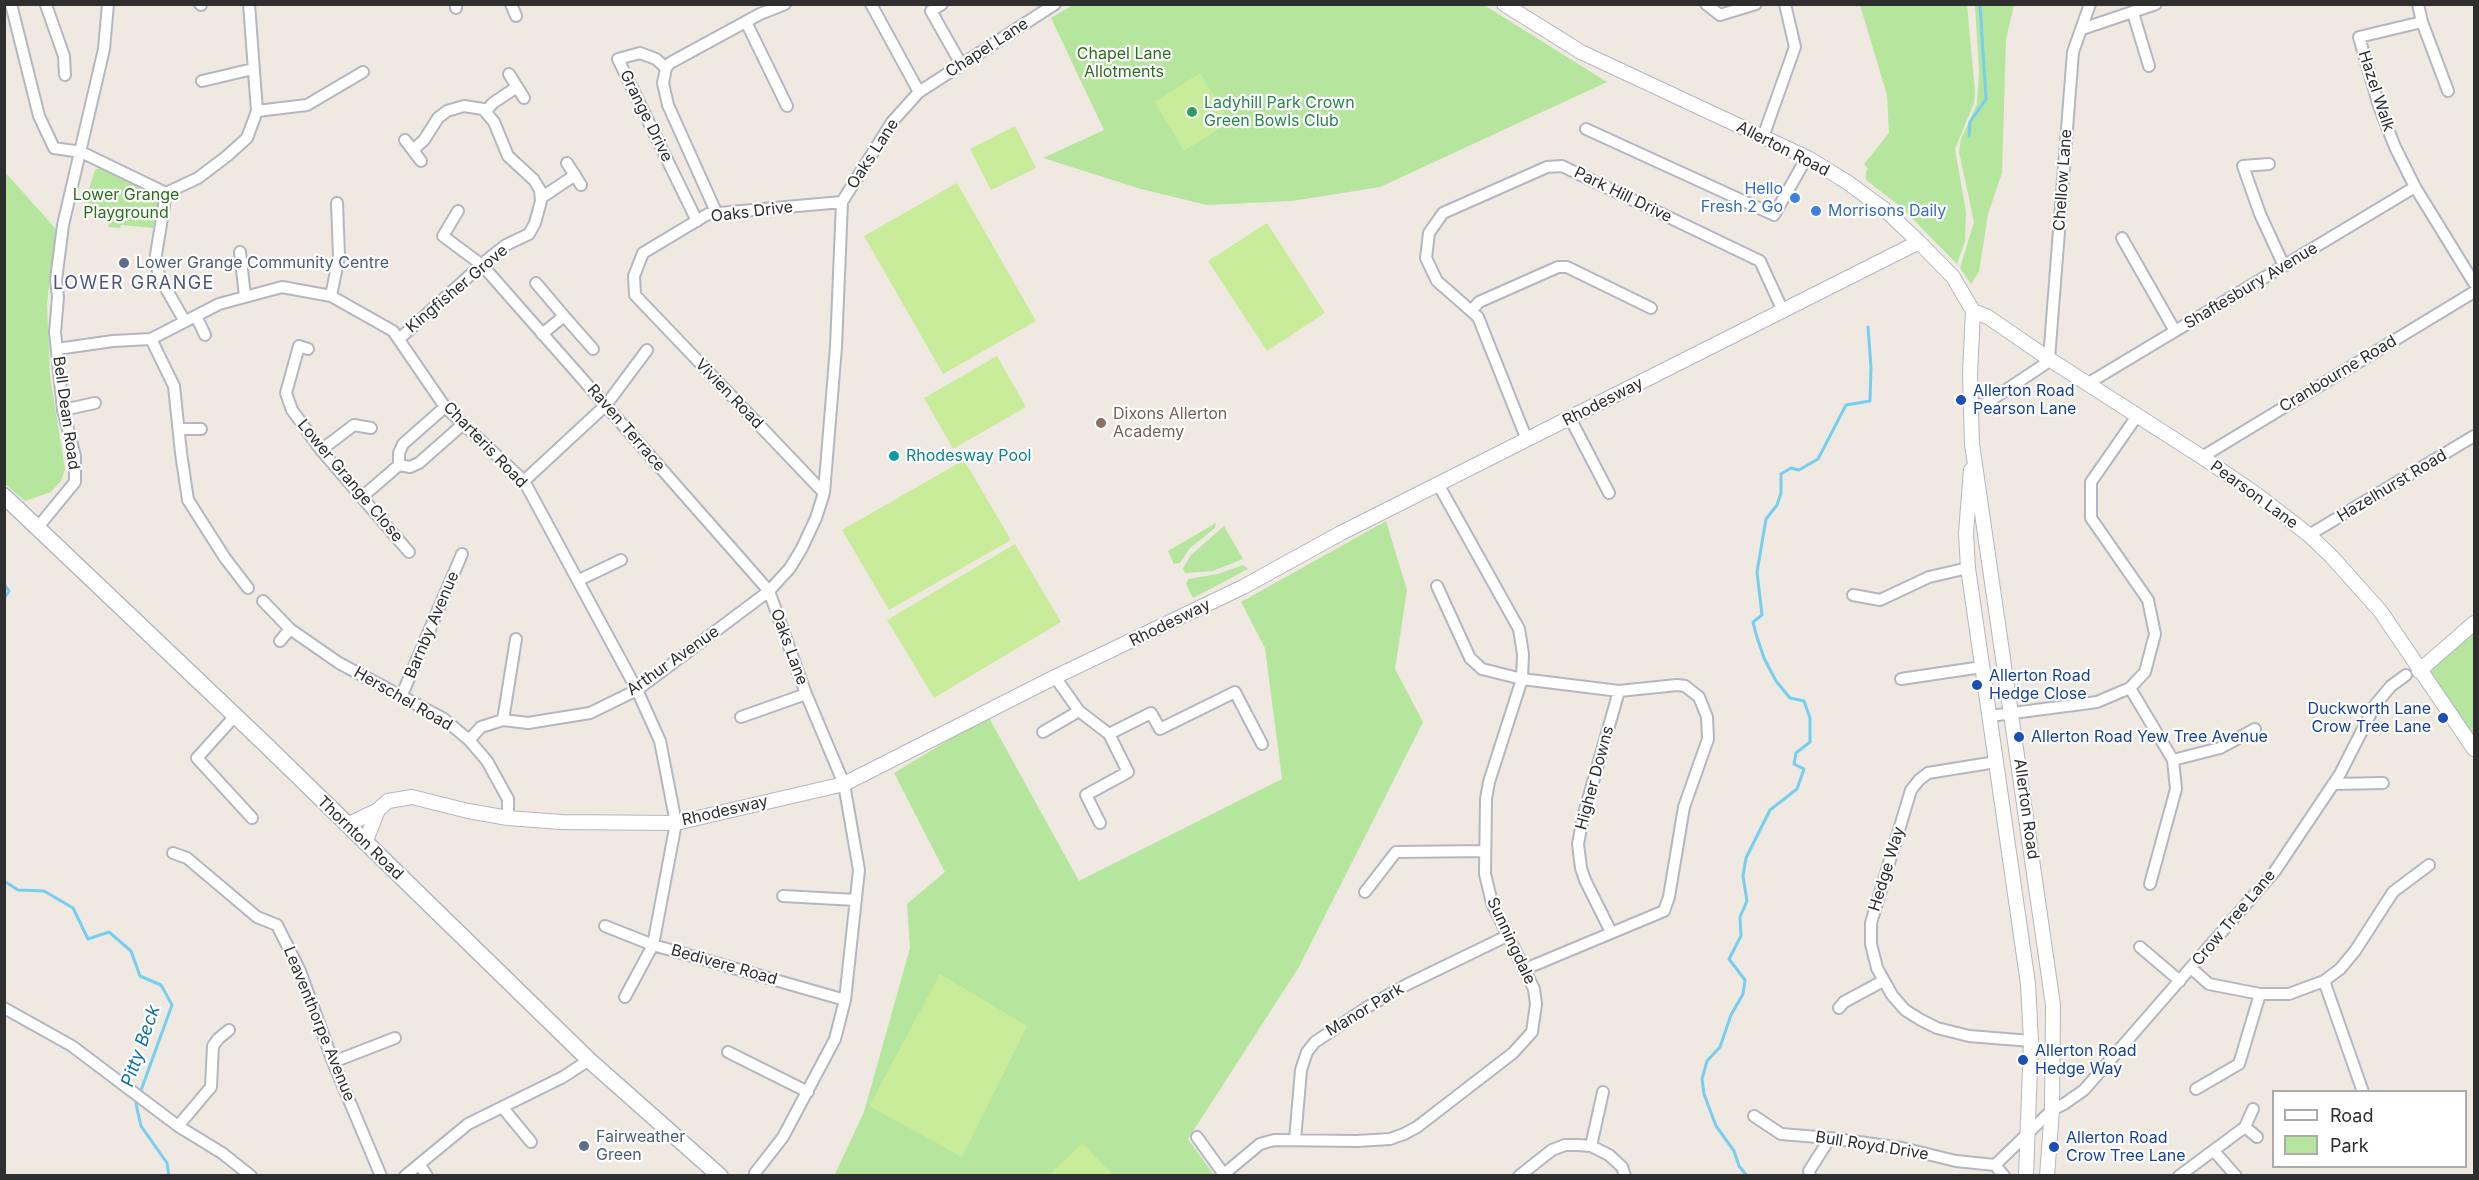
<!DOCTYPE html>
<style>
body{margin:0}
#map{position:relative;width:2479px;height:1180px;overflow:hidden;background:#efe9e1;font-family:Inter,sans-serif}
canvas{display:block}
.frame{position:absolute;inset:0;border:6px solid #2e2e2e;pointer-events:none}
.legend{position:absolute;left:2272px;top:1090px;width:195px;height:78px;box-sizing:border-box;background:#fff;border:2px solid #ababab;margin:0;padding:8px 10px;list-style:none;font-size:18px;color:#2e2e2e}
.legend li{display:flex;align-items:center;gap:12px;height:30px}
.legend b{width:30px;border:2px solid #ababab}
</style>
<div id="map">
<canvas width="2479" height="1180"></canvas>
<div class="frame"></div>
<ul class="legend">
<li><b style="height:8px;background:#fff"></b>Road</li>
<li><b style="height:16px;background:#b6e59e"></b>Park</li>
</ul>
</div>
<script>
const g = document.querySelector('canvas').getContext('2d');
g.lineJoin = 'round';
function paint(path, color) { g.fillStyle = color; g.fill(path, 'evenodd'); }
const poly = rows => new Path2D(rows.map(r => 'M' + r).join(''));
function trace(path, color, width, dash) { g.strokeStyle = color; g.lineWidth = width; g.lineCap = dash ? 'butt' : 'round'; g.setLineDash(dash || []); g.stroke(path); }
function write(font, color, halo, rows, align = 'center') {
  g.font = font + ' Inter,sans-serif'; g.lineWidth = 4.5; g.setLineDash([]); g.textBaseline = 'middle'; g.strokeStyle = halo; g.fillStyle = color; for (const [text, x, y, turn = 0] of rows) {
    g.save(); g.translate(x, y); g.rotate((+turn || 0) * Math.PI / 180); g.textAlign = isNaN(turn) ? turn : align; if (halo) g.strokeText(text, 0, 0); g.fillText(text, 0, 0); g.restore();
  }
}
const green = poly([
 [1073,5,1484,5,1607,82,1380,187,1292,201,1207,205,1141,189,1043,158,1104,130,1051,18],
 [1860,5,1967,5,1975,92,1974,103,1955,149,1966,212,1965,241,1957,264,1901,207,1866,180,1866,172,1868,169,1864,164,1889,133,1887,95],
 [1975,5,2014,5,2006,39,2002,173,1988,214,1979,272,1971,284,1960,268,1974,222,1959,152,1961,139,1977,104,1979,71],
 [100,168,108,169,157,197,159,204,153,228,121,225,120,228,109,227,103,208,85,202,95,170],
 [4,171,56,229,47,304,50,376,65,469,61,481,51,492,25,501,5,484],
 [1386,521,1407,590,1395,669,1423,722,1299,967,1188,1139,1214,1175,834,1176,864,1112,910,948,907,904,945,872,894,773,988,716,1079,881,1282,779,1265,648,1241,602],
 [1216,523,1215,528,1190,548,1180,563,1174,564,1168,551],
 [1224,526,1243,559,1213,571,1185,573,1183,568,1191,555],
 [1243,565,1248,569,1193,598,1186,584,1188,579,1218,574],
 [2474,629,2474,737,2425,672]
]);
const pitch = poly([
 [1200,73,1230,122,1184,151,1155,102],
 [1015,126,1036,168,991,190,970,149],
 [957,183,1036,321,943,374,864,236],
 [1267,223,1325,313,1267,351,1208,261],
 [997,356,1026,407,953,449,924,398],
 [964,460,1011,540,889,610,842,530],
 [1015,544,1061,622,934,698,887,620],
 [940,974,1027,1026,962,1157,869,1106],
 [1082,1143,1113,1175,1049,1175]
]);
const stream = poly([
 [1969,136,1970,122,1986,99,1980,4],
 [4,584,9,591,4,599],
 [4,881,18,890,44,891,73,908,88,939,109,932,131,951,140,976,161,985,172,1005,140,1093],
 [138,1099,136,1104,141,1126,167,1163,169,1176],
 [1747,1176,1739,1166,1734,1151,1716,1126,1704,1094,1702,1079,1707,1061,1720,1047,1731,1015,1743,994,1745,980,1729,959,1741,936,1740,917,1747,901,1743,876,1746,858,1770,810,1797,789,1804,769,1794,764,1796,753,1810,742,1810,718,1804,701,1790,698,1776,681,1764,658,1756,634,1753,622,1762,615,1757,572,1766,519,1777,505,1781,493,1781,474,1791,468,1799,470,1818,459,1846,405,1870,401,1871,367,1868,327]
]);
const minor = poly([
 [11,4,39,116,54,148,81,152,166,193,198,178,227,156,247,138,257,111,249,4],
 [200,4,201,5],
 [456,4,456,8],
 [511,4,516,16],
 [871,4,919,92],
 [942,4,931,11,961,64],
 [1706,4,1720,15,1756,4],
 [2418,4,2422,22,2359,37,2379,106,2395,147,2415,187,2474,283],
 [46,5,64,56,65,75],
 [2133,13,2149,66],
 [746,22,787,106],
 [2422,22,2448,91],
 [2082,29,2156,4],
 [666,68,656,59,640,53,618,59,697,221],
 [509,74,524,98],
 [202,81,253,69],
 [257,111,307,105,363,72],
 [486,111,493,103,517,87],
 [1586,129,1774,215,1807,157],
 [1763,137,1795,47,1785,4],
 [405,140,421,161],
 [567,163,581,185],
 [2269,164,2243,166,2260,214,2284,266],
 [166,193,155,261,160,278,184,320],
 [541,198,575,175],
 [458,211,443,236,482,265,769,591,637,690,590,713,528,723,503,720,481,727,469,740],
 [717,214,668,105,663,83,666,68,670,63,760,14,785,4],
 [2122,238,2175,331],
 [240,252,245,296],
 [536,283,564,316],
 [331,296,339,256,337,203],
 [1472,310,1479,302,1558,267,1567,267,1651,308],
 [196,316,205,335],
 [542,334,564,316,593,349],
 [151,339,174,386,181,453,188,500,225,558,248,588],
 [399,339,488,259,506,245,529,234,535,223,541,201,540,190,534,180,508,156,494,122,483,109,464,106,447,111,438,118,424,140,413,150],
 [57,349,113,341,151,339,219,304,282,287,331,296,393,331,445,407,524,481,637,690,660,741,676,823,653,945,625,997],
 [308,349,299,346,286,393,292,410,321,450,409,552],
 [2049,359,2073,52,2090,4],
 [2087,384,2415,187],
 [1971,405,1985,404,2051,360],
 [63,410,95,403],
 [1570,418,1609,493],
 [179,429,201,429],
 [1527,440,1478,317,1437,281,1426,258,1429,233,1443,213,1547,167,1562,166,1760,261,1783,311],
 [321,450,354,425,371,428],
 [2202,457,2474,292],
 [399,465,399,453,403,444,445,407],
 [524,481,606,405,647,350],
 [824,493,635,295,634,276,643,253,708,214,842,202],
 [362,497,399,465,410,467,419,463,462,425],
 [38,527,75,482,75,456,63,410,55,332,58,297,56,280,63,225,104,49,108,4],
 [2309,535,2474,436],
 [579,580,621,560],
 [1437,586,1470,658,1482,669,1522,679,1619,691,1677,685,1685,686,1699,697,1707,717,1708,739,1684,807,1669,897,1664,911,1525,969],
 [1853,595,1880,600,1929,577,1968,568],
 [263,601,290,629,339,663,444,719,469,740,487,761,508,799,508,818],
 [280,641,290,629],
 [1055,677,1079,711,1109,734,1128,772,1086,795,1100,823],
 [1901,679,1982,667],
 [2130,688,2173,760,2176,789,2150,884],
 [401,697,462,554],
 [235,716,197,758,252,818],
 [1990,716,2097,702,2130,688,2145,672,2155,634,2148,600,2091,518,2091,482,2137,416],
 [741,717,806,694],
 [503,720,516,639],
 [1043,732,1079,711],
 [1109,734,1151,713,1160,729,1235,692,1262,744],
 [2173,760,2220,748,2255,729],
 [1996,762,1928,773,1919,780,1911,790,1871,923,1871,944,1877,968,1892,995,1905,1010,1921,1020,1937,1028,1969,1036,2031,1041],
 [2333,784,2383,783],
 [173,853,187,858,257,917,277,925,300,971,333,1062,381,1176],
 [1365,892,1396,852,1485,851],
 [783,896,856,900],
 [605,926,653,945,845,1000],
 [1611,932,1585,880,1581,868,1578,844,1583,817,1619,691],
 [2140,947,2180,981],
 [2191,968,2209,984,2260,994,2289,994,2324,981,2340,969,2355,951,2393,892,2429,865],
 [2324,981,2363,1092],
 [4,1008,72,1046,178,1126,222,1153,251,1176],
 [1839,1008,1844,1002,1883,981],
 [728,1052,808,1092],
 [333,1062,395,1038],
 [2196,1089,2239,1064,2260,994],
 [503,1108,531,1142],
 [1754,1116,1781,1134,1830,1138,1902,1148,1956,1161,1995,1165,2004,1176],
 [178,1126,211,1087,213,1046,218,1039,229,1030],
 [2245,1127,2257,1137],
 [1197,1137,1225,1176],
 [1295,1140,1301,1070,1307,1052,1315,1042,1369,1006,1408,984,1507,936],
 [1591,1146,1603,1092],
 [2214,1151,2236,1176],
 [420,1165,427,1176],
 [1995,1165,2052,1110,2064,1104,2084,1090,2275,871,2340,774,2375,705,2391,686,2406,675],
 [755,1173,783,1137,835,1039,845,1000,859,870,844,784,806,694,769,591,790,568,802,548,816,518,824,493,836,347,842,202,892,122,919,92,1055,4],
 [1224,1174,1260,1144,1274,1140,1357,1141,1390,1139,1404,1134,1417,1127,1513,1053,1532,1032,1536,1004,1534,989,1492,903,1485,874,1486,799,1489,782,1522,679,1523,654,1519,629,1438,484],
 [405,1176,468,1124,563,1077,589,1060],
 [1519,1176,1552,1150,1565,1145,1577,1145,1591,1146,1609,1155,1622,1167,1625,1176],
 [1810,1176,1809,1171,1830,1138],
 [2179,1176,2245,1127,2253,1109]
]);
const tertiary = poly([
 [1504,4,1581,52,1808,158,1847,182,1885,210,1919,242,1953,277,1973,311,1970,374,1972,444,2053,1005,2052,1110,2047,1176],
 [1973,311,1988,317,2049,359,2202,457,2256,494,2309,535,2332,557,2381,612,2474,749],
 [1971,470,1966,533,1968,568,2028,984,2031,1041,2026,1176],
 [2419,671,2474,623],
 [347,825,378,810,388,801,412,797,468,811,508,818,561,822,676,823,844,784,1055,677,1243,587,1341,533,1919,242],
 [365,843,378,810]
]);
const secondary = poly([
 [4,496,266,745,589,1060,720,1176]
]);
const markers = [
 [1192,112,6,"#2e9e5b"],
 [1795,198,6,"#3f7fe0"],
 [1816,211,6,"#3f7fe0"],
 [124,263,6,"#5c6f8a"],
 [1961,400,6,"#1a4fb4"],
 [1101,423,6,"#8d6e63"],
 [894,456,6,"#0f9aa8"],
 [1977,685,6,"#1a4fb4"],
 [2443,718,6,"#1a4fb4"],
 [2019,737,6,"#1a4fb4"],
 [2023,1060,6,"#1a4fb4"],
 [584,1146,6,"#5c6f8a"],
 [2054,1147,6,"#1a4fb4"]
];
const streetNames = [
 ["Chapel Lane",987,48,-33],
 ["Hazel Walk",2376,91,72],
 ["Grange Drive",646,116,64],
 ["Allerton Road",1783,149,27],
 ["Oaks Lane",873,154,-57],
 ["Chellow Lane",2063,180,-86],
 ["Park Hill Drive",1623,195,26],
 ["Oaks Drive",752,212,-7],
 ["Shaftesbury Avenue",2251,286,-31],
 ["Kingfisher Grove",457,289,-40],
 ["Cranbourne Road",2338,374,-31],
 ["Vivien Road",729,394,46],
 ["Rhodesway",1603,402,-27],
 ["Bell Dean Road",66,413,82],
 ["Raven Terrace",626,428,49],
 ["Charteris Road",485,445,46],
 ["Lower Grange Close",350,481,50],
 ["Hazelhurst Road",2392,486,-31],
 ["Pearson Lane",2254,495,36],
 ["Rhodesway",1170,623,-26],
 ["Barnby Avenue",432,625,-67],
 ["Oaks Lane",789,647,70],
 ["Arthur Avenue",673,661,-35],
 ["Herschel Road",403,699,30],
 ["Higher Downs",1595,778,-75],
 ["Allerton Road",2026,809,82],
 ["Rhodesway",725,811,-13],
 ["Thornton Road",360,838,44],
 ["Hedge Way",1887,869,-73],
 ["Crow Tree Lane",2234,918,-50],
 ["Sunningdale",1511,941,65],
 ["Bedivere Road",724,965,16],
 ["Manor Park",1365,1010,-31],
 ["Leaventhorpe Avenue",319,1024,68],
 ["Bull Royd Drive",1872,1146,9]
];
const parkNames = [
 ["Chapel Lane",1124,54],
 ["Allotments",1124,72],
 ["Lower Grange",126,195],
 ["Playground",126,213]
];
const leisureNames = [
 ["Ladyhill Park Crown",1204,103],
 ["Green Bowls Club",1204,121]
];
const shopNames = [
 ["Hello",1783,189],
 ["Fresh 2 Go",1783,207],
 ["Morrisons Daily",1828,211,"left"]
];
const serviceNames = [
 ["Lower Grange Community Centre",136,263],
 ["Fairweather",596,1137],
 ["Green",596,1155]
];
const transitNames = [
 ["Allerton Road",1973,391],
 ["Pearson Lane",1973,409],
 ["Allerton Road",1989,676],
 ["Hedge Close",1989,694],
 ["Duckworth Lane",2431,709,"right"],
 ["Crow Tree Lane",2431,727,"right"],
 ["Allerton Road Yew Tree Avenue",2031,737],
 ["Allerton Road",2035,1051],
 ["Hedge Way",2035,1069],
 ["Allerton Road",2066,1138],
 ["Crow Tree Lane",2066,1156]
];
const educationNames = [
 ["Dixons Allerton",1113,414],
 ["Academy",1113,432]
];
const cultureNames = [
 ["Rhodesway Pool",906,456]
];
const neighbourhoodNames = [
 ["LOWER GRANGE",134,284]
];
const waterNames = [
 ["Pitty Beck",141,1046,-71]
];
paint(green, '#b6e59e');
paint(pitch, '#c9ec9a');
trace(stream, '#75cff0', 3);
trace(minor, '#b4b7c1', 14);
trace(tertiary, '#b4b7c1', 16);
trace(secondary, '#b4b7c1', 18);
trace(minor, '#fff', 10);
trace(tertiary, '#fff', 14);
trace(secondary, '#fff', 15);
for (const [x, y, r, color] of markers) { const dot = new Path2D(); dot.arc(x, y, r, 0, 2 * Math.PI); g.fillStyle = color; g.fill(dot); trace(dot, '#fff', 2); }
write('16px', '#2e2e2e', '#fff', streetNames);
write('16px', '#2c6e1b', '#fff', parkNames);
write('16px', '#27864d', '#fff', leisureNames, 'left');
write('16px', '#366cbe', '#fff', shopNames, 'right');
write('16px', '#4e5e75', '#fff', serviceNames, 'left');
write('16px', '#164399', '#fff', transitNames, 'left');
write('16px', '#785e54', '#fff', educationNames, 'left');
write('16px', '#0d838f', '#fff', cultureNames, 'left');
g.letterSpacing = '1.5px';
write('18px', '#4d5680', '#fff', neighbourhoodNames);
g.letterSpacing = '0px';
write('italic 18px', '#0d6fa3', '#fff', waterNames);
</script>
